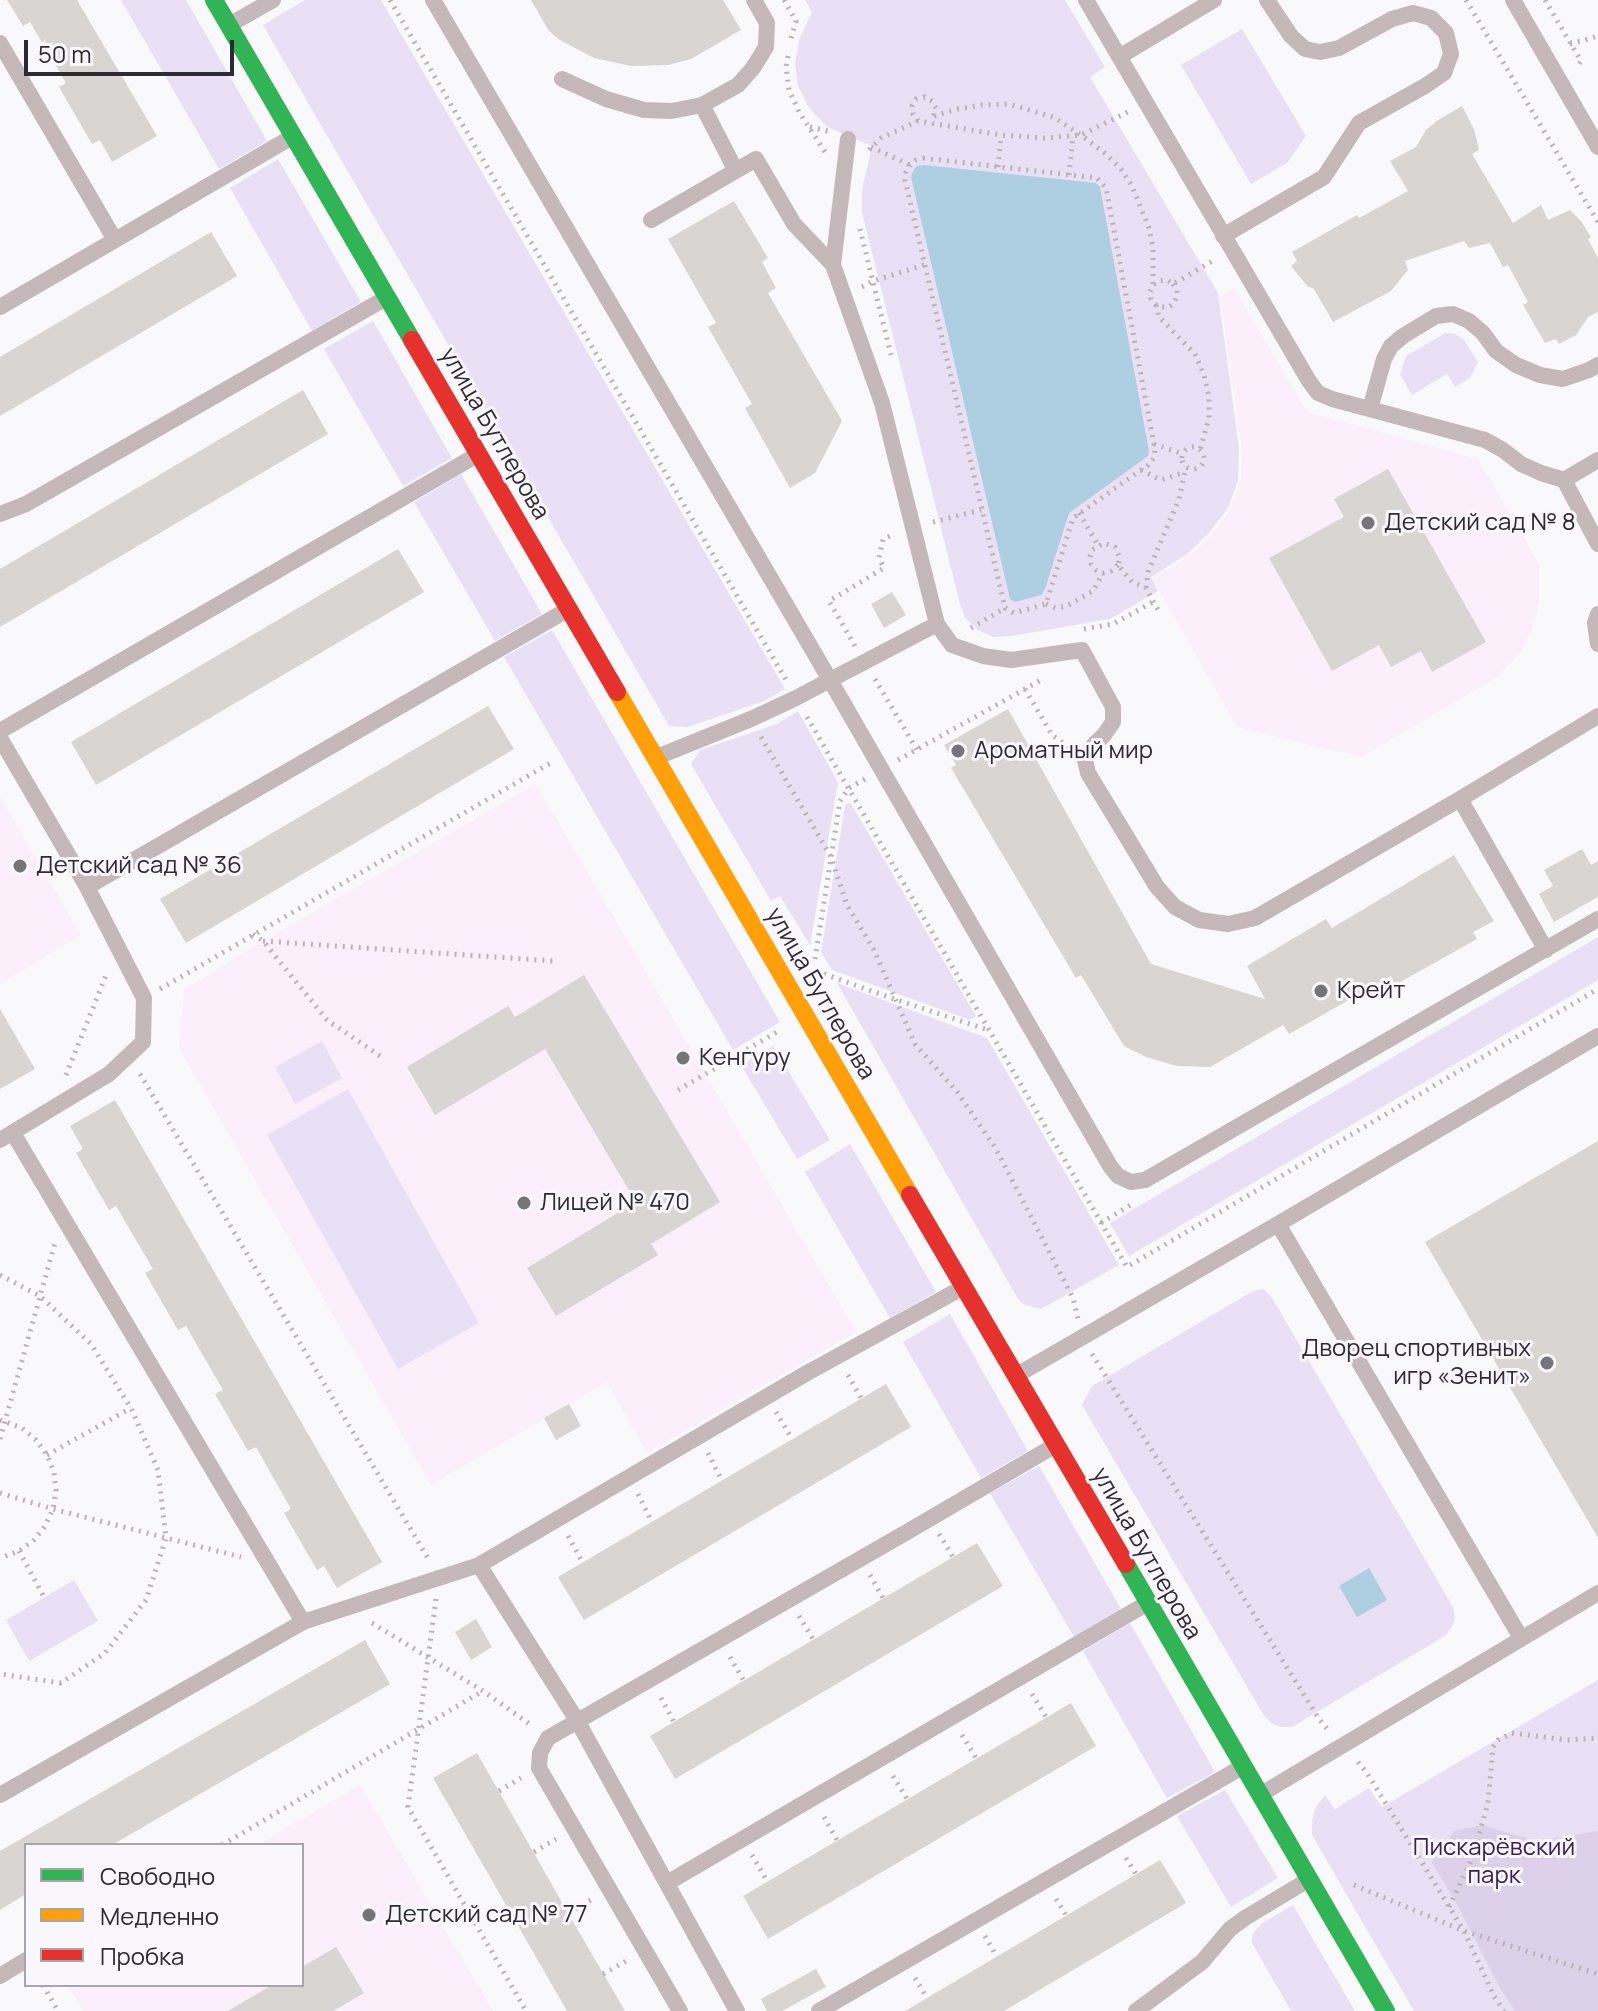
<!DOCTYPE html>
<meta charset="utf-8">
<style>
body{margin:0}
#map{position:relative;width:1598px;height:2011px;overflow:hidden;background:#f9f8fb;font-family:Manrope,sans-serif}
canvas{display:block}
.legend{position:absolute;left:24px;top:1843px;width:280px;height:144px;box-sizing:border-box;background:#f9f7fc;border:2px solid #a8a5ac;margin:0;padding:10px 14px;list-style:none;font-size:24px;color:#2f2b33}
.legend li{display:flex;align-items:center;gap:16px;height:40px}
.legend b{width:40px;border:2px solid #a8a5ac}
.scale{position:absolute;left:24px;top:40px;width:210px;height:36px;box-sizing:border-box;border:4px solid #2f2b33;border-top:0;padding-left:10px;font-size:24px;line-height:28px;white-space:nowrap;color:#2f2b33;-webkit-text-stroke:6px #f9f7fc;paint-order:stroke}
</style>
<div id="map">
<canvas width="1598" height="2011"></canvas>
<ul class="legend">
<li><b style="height:10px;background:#30b455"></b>Свободно</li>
<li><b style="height:10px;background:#ff9f0a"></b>Медленно</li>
<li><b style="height:10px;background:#e5322d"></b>Пробка</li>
</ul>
<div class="scale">50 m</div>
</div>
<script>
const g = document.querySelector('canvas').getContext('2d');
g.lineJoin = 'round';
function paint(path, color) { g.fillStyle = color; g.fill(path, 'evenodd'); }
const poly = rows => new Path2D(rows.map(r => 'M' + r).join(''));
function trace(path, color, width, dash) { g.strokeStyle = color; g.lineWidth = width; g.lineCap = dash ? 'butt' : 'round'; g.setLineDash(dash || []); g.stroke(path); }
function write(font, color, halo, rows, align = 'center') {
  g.font = font + ' Manrope,sans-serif'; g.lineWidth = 6; g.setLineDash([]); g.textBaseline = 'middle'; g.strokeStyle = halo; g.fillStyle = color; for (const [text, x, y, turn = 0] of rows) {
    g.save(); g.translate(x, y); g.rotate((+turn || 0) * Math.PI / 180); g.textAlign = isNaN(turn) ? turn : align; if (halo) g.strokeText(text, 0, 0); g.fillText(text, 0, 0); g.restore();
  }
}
const education = poly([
 [1234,288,1307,412,1478,459,1539,564,1539,602,1532,630,1518,655,1496,678,1361,757,1237,727,1153,579,1189,556,1210,537,1230,510,1241,478,1242,449,1220,297],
 [536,784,856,1332,647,1453,607,1382,431,1485,179,1048,184,990,263,941],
 [0,797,81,935,0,984],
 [360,1785,493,2011,83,2011,68,1985,302,1985,302,1845,258,1845]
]);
const green = poly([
 [121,0,186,0,267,141,219,169],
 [305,0,381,0,785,689,764,701,688,727,669,726,263,25],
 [805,0,1065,0,1105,67,1090,77,1218,293,1239,448,1238,481,1228,508,1208,534,1187,554,1151,577,1158,591,1110,619,1011,636,993,637,978,630,965,618,960,604,862,213,862,190,872,146,827,127,809,108,798,86,795,64,799,40,812,12],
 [1242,29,1306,136,1287,163,1251,184,1181,65],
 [278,159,361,302,312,331,230,188],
 [373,321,452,458,403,486,324,349],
 [1445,333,1456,334,1464,340,1478,362,1470,378,1455,387,1447,374,1412,395,1400,375,1406,356],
 [461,474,542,614,495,641,414,502],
 [552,630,780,1022,733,1050,504,657],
 [798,711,838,782,810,945,780,896,771,901,691,764,700,750,777,724],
 [850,802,976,1016,970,1020,832,970,821,952,845,805],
 [1598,937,1598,980,1129,1256,1110,1223],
 [837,983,987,1038,1119,1265,1041,1309,1025,1305,1018,1299],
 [322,1041,342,1078,295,1104,275,1067],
 [773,1046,830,1140,797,1159,741,1065],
 [348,1089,479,1323,398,1369,267,1135],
 [850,1144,936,1292,890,1318,805,1172],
 [1264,1289,1272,1298,1453,1607,1455,1618,1452,1627,1445,1636,1292,1727,1281,1727,1272,1724,1263,1714,1082,1405,1092,1386,1253,1291],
 [950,1314,1028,1451,981,1478,903,1342],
 [1039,1466,1121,1609,1074,1637,990,1493],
 [74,1580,98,1621,29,1661,6,1620],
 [1130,1623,1215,1772,1167,1798,1083,1651],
 [1598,1680,1598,2011,1414,2011,1312,1835,1312,1820,1316,1807,1325,1795,1335,1809,1369,1788,1382,1807],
 [1225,1790,1278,1878,1231,1907,1177,1816],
 [1293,1905,1355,2011,1291,2011,1251,1941,1254,1932,1261,1924]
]);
const forest = poly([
 [1482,1825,1537,1841,1598,1831,1598,2011,1515,2011,1500,1988,1460,1910,1432,1862,1454,1831]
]);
const water = poly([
 [924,165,1096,183,1100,187,1149,451,1148,456,1069,513,1045,589,1041,595,1015,602,1010,599,911,177,913,171,917,166],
 [1369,1568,1387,1600,1357,1617,1339,1586]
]);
const building = poly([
 [7,0,77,0,157,136,112,162,100,140,92,144,59,87,66,83,30,22,23,26],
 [531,0,723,0,741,30,691,59,668,65,631,66,594,58,560,40,549,31],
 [1462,106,1474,129,1479,150,1472,154,1513,223,1541,205,1548,220,1570,210,1581,221,1591,237,1588,239,1598,258,1598,312,1588,317,1576,335,1559,344,1556,339,1545,343,1523,305,1528,302,1508,265,1503,267,1490,243,1469,248,1464,241,1405,261,1408,270,1391,291,1333,322,1314,289,1307,286,1291,266,1297,261,1292,252,1357,215,1359,218,1408,191,1390,161,1416,147,1426,130,1438,120],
 [734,201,768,258,762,262,776,288,768,293,842,421,815,473,790,488,745,408,752,404,708,327,716,323,668,239],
 [211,232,237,276,0,416,0,357],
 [303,390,328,434,0,627,0,569],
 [1388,469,1486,642,1432,672,1421,651,1391,667,1379,645,1332,671,1269,558,1344,517,1334,499],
 [398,549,424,592,96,785,71,742],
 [892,592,906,615,884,628,871,604],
 [488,706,514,749,186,943,160,899],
 [1008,709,1151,964,1265,999,1247,966,1326,919,1332,928,1454,855,1494,921,1473,932,1477,939,1395,985,1391,976,1289,1034,1283,1025,1210,1067,1177,1066,1146,1057,1124,1046,1081,975,1076,978,951,768,956,765,944,745],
 [1582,849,1591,865,1598,861,1598,897,1554,922,1539,894,1553,886,1544,870],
 [584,975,720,1202,651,1244,658,1255,556,1316,527,1268,636,1202,545,1049,435,1115,407,1067,508,1006,515,1017],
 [0,1009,35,1069,0,1089],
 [115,1100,382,1562,337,1588,324,1566,317,1570,284,1513,291,1509,256,1447,248,1451,215,1394,223,1390,186,1326,178,1330,145,1273,153,1269,116,1206,109,1210,76,1153,83,1149,70,1126],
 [1598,1141,1598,1538,1425,1242],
 [886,1384,911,1427,584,1620,558,1577],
 [569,1404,581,1426,556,1440,544,1418],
 [977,1543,1003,1586,675,1779,650,1736],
 [476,1619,492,1647,471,1660,455,1632],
 [365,1640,390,1684,112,1845,26,1845,26,1894,0,1910,0,1851],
 [1071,1703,1096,1746,768,1939,743,1896],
 [477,1753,568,1913,625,2011,567,2011,433,1778],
 [1160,1860,1186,1903,1004,2011,905,2011],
 [336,1947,364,1993,333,2011,228,2011,272,1985,302,1985,302,1967],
 [816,1969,826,1987,782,2011,767,2011,761,1999]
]);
const path = poly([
 [390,0,786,680],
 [784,0,796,21,790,42],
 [1466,0,1598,222],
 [1545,0,1581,61,1576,68],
 [1570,44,1598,36],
 [788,56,786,67,789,90,799,112,825,152],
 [934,116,957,109,982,105,1009,104,1053,117,1081,135,1107,155,1121,169,1132,186,1149,228,1153,248,1153,285],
 [918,121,913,114,912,106,916,99,925,97,932,101,936,108,933,118],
 [810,127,832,132],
 [871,147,910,165],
 [869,150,881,138,918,121,1001,135,1044,138,1081,135,1128,112],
 [923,158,1097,178,1106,188,1155,450,1154,458,1148,465,1073,518,1046,604,1014,613,1005,608,905,180,906,172,910,165,916,160,923,158],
 [998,167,1001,135],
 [1069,175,1073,136],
 [860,229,891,355],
 [1173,284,1177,290,1177,296,1174,303,1169,307,1162,307,1156,305,1151,299,1150,292,1153,285,1159,281,1167,280,1173,284,1216,259],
 [862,287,873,281,924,265],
 [1156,305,1159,317,1195,354,1204,375,1209,397,1209,418,1200,450],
 [1154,444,1183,454],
 '1182 458a11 11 0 1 1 22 0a11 11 0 1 1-22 0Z',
 [1141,470,1161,480,1185,472],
 [1079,513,1098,545],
 [933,522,981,510],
 [1118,565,1111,571,1103,573,1096,570,1091,564,1090,557,1092,550,1104,543,1115,547,1120,558,1118,565,1132,582,1146,588,1158,610],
 [1146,588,1148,572,1179,499,1186,467],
 [1046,604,1056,608,1067,606,1093,591,1103,573],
 [971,628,1005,608],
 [1084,629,1113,624,1153,602],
 [855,646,829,601,884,568,879,558,883,539,893,535],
 [875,679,917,750],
 [1025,689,1052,735,1070,748],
 [807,717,1127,1267,1598,989],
 [761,737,831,857,847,905,874,950,915,1044,958,1093,996,1149,1073,1298,1078,1319],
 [898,760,1043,679],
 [253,934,263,941,327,1020,383,1058],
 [263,941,554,961],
 [815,959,840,801,849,788,865,779],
 [824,974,897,1000,988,1030],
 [160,989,554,761],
 [140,1074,429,1560],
 [66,1075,107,973],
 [678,1090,777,1032],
 [1101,1223,1134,1203],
 [0,1275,40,1296,91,1344,131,1408,158,1470,166,1538,146,1600,105,1653,61,1683,0,1674],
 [1092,1354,1319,1719,1329,1731],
 [848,1375,861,1398],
 [776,1412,792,1439],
 [0,1420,22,1428,36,1440,47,1455,54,1472,56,1491,53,1509,45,1526,34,1540,19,1551,0,1558],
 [0,1439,55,1243],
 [708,1453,722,1481],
 [47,1455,131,1408],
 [0,1493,53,1509,241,1557],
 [638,1494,652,1522],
 [939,1534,953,1557],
 [568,1536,583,1563],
 [19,1551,44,1597],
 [870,1575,883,1598],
 [436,1599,408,1807,526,2011],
 [799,1616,813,1639],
 [372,1623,483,1691,531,1725],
 [730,1657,744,1681],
 [1032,1694,1046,1717],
 [661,1698,674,1722],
 [962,1735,976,1758],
 [1358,1762,1367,1773,1464,1931,1494,1996,1504,2011],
 [893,1776,907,1799],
 [499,1791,521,1778],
 [824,1817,837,1840],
 [222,1845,483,1691],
 [534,1852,556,1839],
 [752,1855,767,1881],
 [1126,1858,1136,1874],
 [1354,1885,1464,1931,1598,1974],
 [1056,1899,1066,1915],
 [1449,1907,1472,1859,1488,1803,1493,1747,1498,1740,1512,1733,1567,1740,1598,1738],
 [568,1913,591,1900],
 [985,1936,997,1957],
 [603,1974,626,1961],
 [915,1978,927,1998],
 [43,1985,58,2011]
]);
const lane = poly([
 [433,0,830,680,937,624,952,645,983,656,1011,660,1082,650,1113,707,1113,722,1104,735,1092,747,1085,760,1088,773,1157,887,1175,907,1199,920,1228,924,1255,918,1460,799,1598,716],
 [1086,0,1309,381,1318,393,1332,399,1485,440,1503,450,1521,464,1541,473,1564,480,1598,460],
 [1513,0,1598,147],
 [229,25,273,0],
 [0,43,115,240],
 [1119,57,1214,0],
 [562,79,606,99,644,110,672,111,702,105,738,85,753,68,766,47,767,23,754,0],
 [702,105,736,171],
 [848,139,833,265,882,403,937,624],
 [651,220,756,159,794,224,833,265],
 [1223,236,1324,177,1359,123,1425,86,1444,73,1451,54,1446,33,1431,18,1413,13,1392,19,1339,48,1320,52,1305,49,1291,36,1267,0],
 [0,307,292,137],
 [1370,409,1384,359,1391,346,1403,336,1436,316,1453,314,1469,321,1483,333,1496,351,1516,365,1540,375,1563,379,1589,370,1598,365],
 [1564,480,1598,544],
 [0,514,26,504,386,298],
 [1598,614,1595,623,1598,644],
 [0,731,477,455],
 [0,738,87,887,144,998,143,1042,109,1074,0,1140],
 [657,757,751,719,796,698,830,680,1110,1166,1118,1176,1131,1182,1145,1180,1598,919],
 [1460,799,1546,950],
 [87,887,567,610],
 [13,1133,303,1622],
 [1278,1224,1521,1638],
 [1017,1375,1278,1224,1598,1036],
 [479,1565,578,1722,737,2011],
 [1263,1793,1598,1593],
 [0,1795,303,1622,479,1565,807,1373,962,1288],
 [667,1883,1146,1604],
 [0,1976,26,1960],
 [680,2011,539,1768,540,1753,548,1738,907,1532,1054,1446],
 [819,2011,1242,1767],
 [1136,2011,1202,1962,1230,1929,1245,1918,1308,1880]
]);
const fast = poly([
 [214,0,412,340],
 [1126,1564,1386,2011]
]);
const slow = poly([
 [617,692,910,1195]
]);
const jam = poly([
 [412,340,617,692],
 [910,1195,1126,1564]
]);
const markers = [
 [1368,523,8,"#767379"],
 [958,751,8,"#767379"],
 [20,866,8,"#767379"],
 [1321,991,8,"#767379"],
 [683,1058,8,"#767379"],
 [524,1203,8,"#767379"],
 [1547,1363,8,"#767379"],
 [369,1915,8,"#767379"]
];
const streetNames = [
 ["улица Бутлерова",494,434,60],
 ["улица Бутлерова",820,994,60],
 ["улица Бутлерова",1146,1554,60]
];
const poiNames = [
 ["Детский сад № 8",1384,523],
 ["Ароматный мир",974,751],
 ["Детский сад № 36",36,866],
 ["Крейт",1337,991],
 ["Кенгуру",699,1058],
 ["Лицей № 470",540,1203],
 ["Дворец спортивных",1531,1349,"right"],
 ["игр «Зенит»",1531,1377,"right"],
 ["Детский сад № 77",385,1915]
];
const parkNames = [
 ["Пискарёвский",1494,1848],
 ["парк",1494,1876]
];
paint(education, '#faeffa');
paint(green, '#eae0f5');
paint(forest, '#ddd1e9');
paint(water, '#adcfe1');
paint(building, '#d9d5d3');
trace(path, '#bcb2b4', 5, [2, 6]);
trace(lane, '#c4b8ba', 16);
trace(fast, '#30b455', 18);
trace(slow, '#ff9f0a', 18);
trace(jam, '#e5322d', 18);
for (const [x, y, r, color] of markers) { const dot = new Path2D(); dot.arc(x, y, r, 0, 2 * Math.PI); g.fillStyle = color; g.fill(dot); trace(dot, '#f9f7fc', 3); }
write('24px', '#2f2b33', '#f9f7fc', streetNames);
write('24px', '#2f2b33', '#f9f7fc', poiNames, 'left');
write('24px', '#3d2053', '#f9f7fc', parkNames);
</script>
